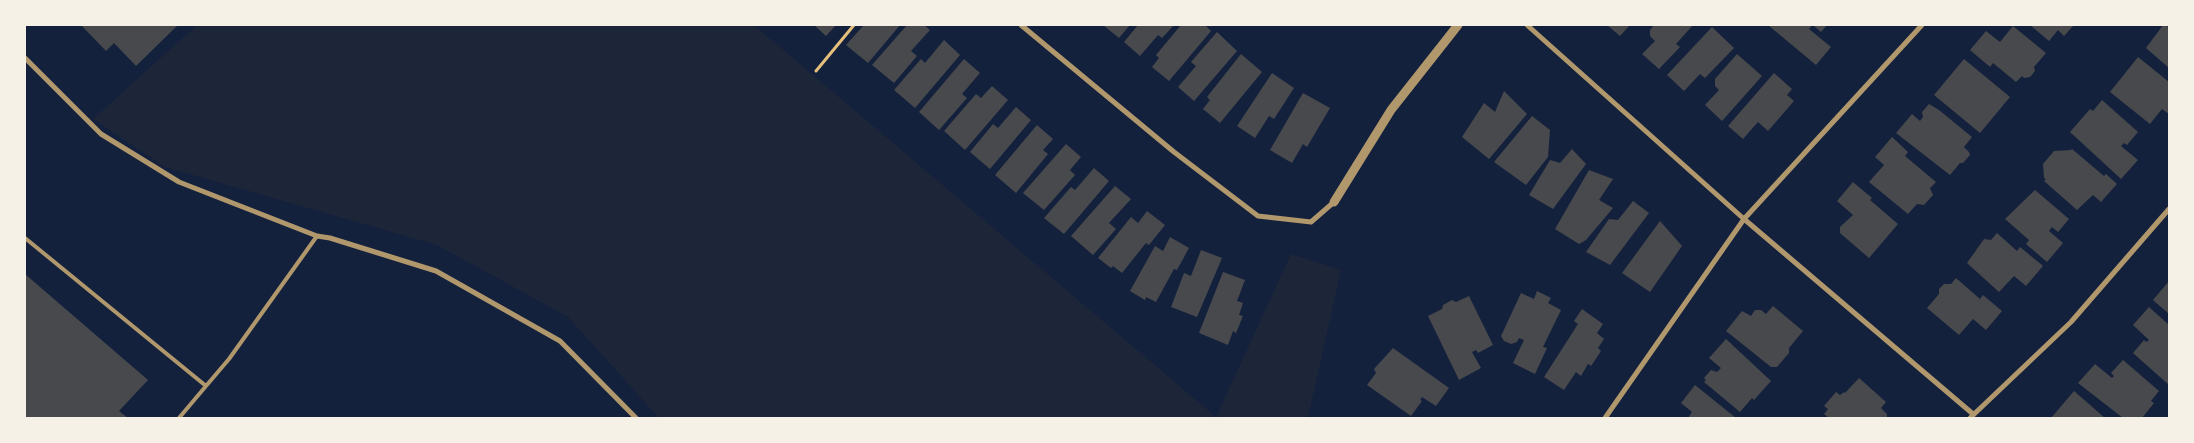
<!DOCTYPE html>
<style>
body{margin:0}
#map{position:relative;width:2194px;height:443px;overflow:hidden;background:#14213d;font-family:Helvetica,sans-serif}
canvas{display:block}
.frame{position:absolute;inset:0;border:26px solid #f6f1e7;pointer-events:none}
</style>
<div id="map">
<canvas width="2194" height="443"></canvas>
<div class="frame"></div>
</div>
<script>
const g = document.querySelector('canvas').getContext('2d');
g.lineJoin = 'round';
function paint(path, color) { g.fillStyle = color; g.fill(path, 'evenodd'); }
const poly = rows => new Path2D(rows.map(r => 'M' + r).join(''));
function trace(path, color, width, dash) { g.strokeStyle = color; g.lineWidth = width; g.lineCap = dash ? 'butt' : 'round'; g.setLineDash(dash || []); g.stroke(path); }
const green = poly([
 [197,25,754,25,1216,417,1291,254,1341,270,1308,418,659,418,568,317,437,245,165,167,93,119]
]);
const building = poly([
 [81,25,178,25,136,66,114,43,106,51],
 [814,25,836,25,826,36],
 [864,25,900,25,868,63,846,45],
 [907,25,924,25,930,30,911,51,917,56,894,83,872,65],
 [1103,25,1130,25,1119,38],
 [1138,25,1174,25,1162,38,1158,35,1140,56,1124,42],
 [1181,25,1205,25,1211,31,1169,81,1152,67,1159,58,1156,55],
 [1607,25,1630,25,1620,36],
 [1654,25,1693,25,1676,44,1680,47,1659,69,1642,54,1655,41,1650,36,1650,30],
 [1768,25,1812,25,1809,29,1831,47,1816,65],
 [1813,25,1827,25,1821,32],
 [2030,25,2074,25,2064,36,2058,30,2049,41],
 [2163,25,2169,27,2169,68,2146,48],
 [2013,26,2046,53,2034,67,2035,71,2030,77,2024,78,2022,76,2016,82,1993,63,1990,67,1970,50,1986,31,2000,42],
 [1712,27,1734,48,1705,78,1700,74,1684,91,1667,75],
 [1217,32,1237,51,1194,101,1178,87,1196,66,1191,62],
 [944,40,960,55,915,108,894,90,921,59,925,63],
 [1241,54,1262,72,1220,123,1203,109,1210,100,1207,97],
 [1737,54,1762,76,1722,121,1705,105,1719,90,1715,86,1715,79],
 [2138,57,2169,82,2169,114,2162,109,2150,124,2110,92],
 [964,59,980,73,962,94,967,98,939,130,919,112],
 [1964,59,2010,97,1980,133,1934,95],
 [1272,73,1294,88,1274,119,1269,116,1255,138,1237,126],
 [1774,73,1792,89,1787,95,1794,101,1768,131,1758,122,1743,139,1728,126],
 [992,86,1008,100,965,150,944,131,976,94,981,98],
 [1504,91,1527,114,1489,159,1462,137,1484,103,1495,112],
 [1303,93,1330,108,1307,147,1303,144,1292,163,1270,150],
 [2102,100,2138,132,2127,145,2124,143,2121,146,2138,160,2121,179,2070,132,2090,109,2093,111],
 [1929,104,1939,110,1972,137,1964,147,1969,152,1970,155,1963,163,1960,163,1950,175,1896,133,1912,114,1920,121,1923,117,1922,112],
 [1016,107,1031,120,990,169,970,152,993,124,998,128],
 [1532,116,1550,130,1548,157,1526,185,1494,162],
 [1037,125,1053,139,1043,150,1048,154,1016,193,995,175],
 [1892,137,1908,152,1905,156,1936,182,1930,188,1933,195,1924,205,1917,204,1908,214,1869,182,1884,165,1875,157],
 [1066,144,1081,157,1070,170,1075,175,1044,210,1023,193],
 [1572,149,1586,164,1553,209,1529,195,1550,160,1560,163],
 [2072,149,2104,176,2106,174,2117,184,2101,202,2093,195,2077,210,2044,181,2046,179,2044,178,2043,164,2054,151,2071,150],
 [1094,168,1109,181,1064,234,1044,218,1071,187,1075,190],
 [1589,170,1613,179,1599,200,1613,208,1586,240,1579,244,1555,229],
 [1853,182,1872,198,1870,200,1898,224,1869,258,1840,233,1840,227,1853,215,1837,201],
 [1115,186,1131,199,1109,223,1116,229,1093,255,1071,236],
 [2035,190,2069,219,2058,232,2052,227,2049,231,2063,243,2047,262,2026,244,2029,240,2005,219],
 [1633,201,1649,213,1610,265,1586,252,1609,219,1618,220],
 [1147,211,1165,225,1149,245,1146,243,1122,273,1113,266,1111,268,1098,258,1131,217,1138,223],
 [1660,221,1682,246,1650,292,1622,273],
 [1997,233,2017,251,2020,247,2043,266,2026,286,2014,276,1999,292,1967,263,1984,239,1991,240],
 [1170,237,1189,248,1177,270,1174,269,1156,302,1146,297,1145,300,1130,291,1155,246,1163,251],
 [1201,250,1222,258,1197,317,1171,307,1184,273,1191,276],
 [1223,272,1245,280,1237,301,1243,303,1239,315,1243,316,1236,333,1233,331,1228,345,1199,333],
 [25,274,148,380,119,411,128,418,25,418],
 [1956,278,1980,299,1983,295,2002,311,1986,330,1973,319,1959,335,1927,308,1939,294,1939,289,1944,284,1951,284],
 [2169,281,2169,314,2153,300],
 [1537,291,1551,298,1548,303,1561,310,1543,347,1547,348,1535,374,1513,363,1524,340,1519,338,1517,342,1511,344,1504,341,1501,336,1521,293,1534,299],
 [1469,296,1493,345,1478,353,1476,350,1472,352,1481,368,1459,380,1428,316,1442,309,1443,305,1452,300,1456,302],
 [1773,306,1803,331,1789,348,1789,353,1777,367,1771,367,1726,331,1742,311,1751,316,1755,310,1761,310,1766,314],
 [2149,307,2169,325,2169,385,2133,353,2144,340,2146,342,2149,340,2133,325],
 [1582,309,1603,324,1597,333,1604,339,1598,348,1601,351,1591,366,1588,364,1581,376,1576,372,1564,390,1544,377,1578,324,1574,321],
 [1726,339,1771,381,1754,400,1752,398,1740,412,1704,382,1706,380,1704,378,1711,370,1717,372,1721,368,1709,358],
 [1393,348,1449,388,1436,406,1422,397,1420,400,1422,401,1411,416,1367,385,1376,373,1374,369],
 [2123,360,2159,391,2151,401,2154,403,2142,418,2123,418,2078,383,2095,364,2112,378,2114,376,2111,373],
 [1859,378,1886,402,1881,408,1887,414,1887,418,1829,418,1824,414,1828,409,1824,406,1836,392,1840,395,1844,392,1845,393],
 [1695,385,1736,418,1688,418,1692,412,1681,403],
 [2074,391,2105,418,2051,418]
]);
const path = poly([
 [816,71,854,25]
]);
const service = poly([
 [25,238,206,386,229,359,317,236],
 [179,418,206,386]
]);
const minor = poly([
 [1021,25,1174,152,1258,216,1311,222,1334,202],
 [1527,25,1744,219,1973,414],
 [25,58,101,134,179,182,317,236,330,238,436,271,560,341,636,418],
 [1605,418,1744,219,1922,25],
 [1970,418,2071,322,2169,209]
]);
const tertiary = poly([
 [1334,202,1391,110,1458,25]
]);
paint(green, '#1d2539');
paint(building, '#48494c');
trace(path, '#e5c07b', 3);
trace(service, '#b1986c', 4);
trace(minor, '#b1986c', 5);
trace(tertiary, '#b1986c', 9);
</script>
